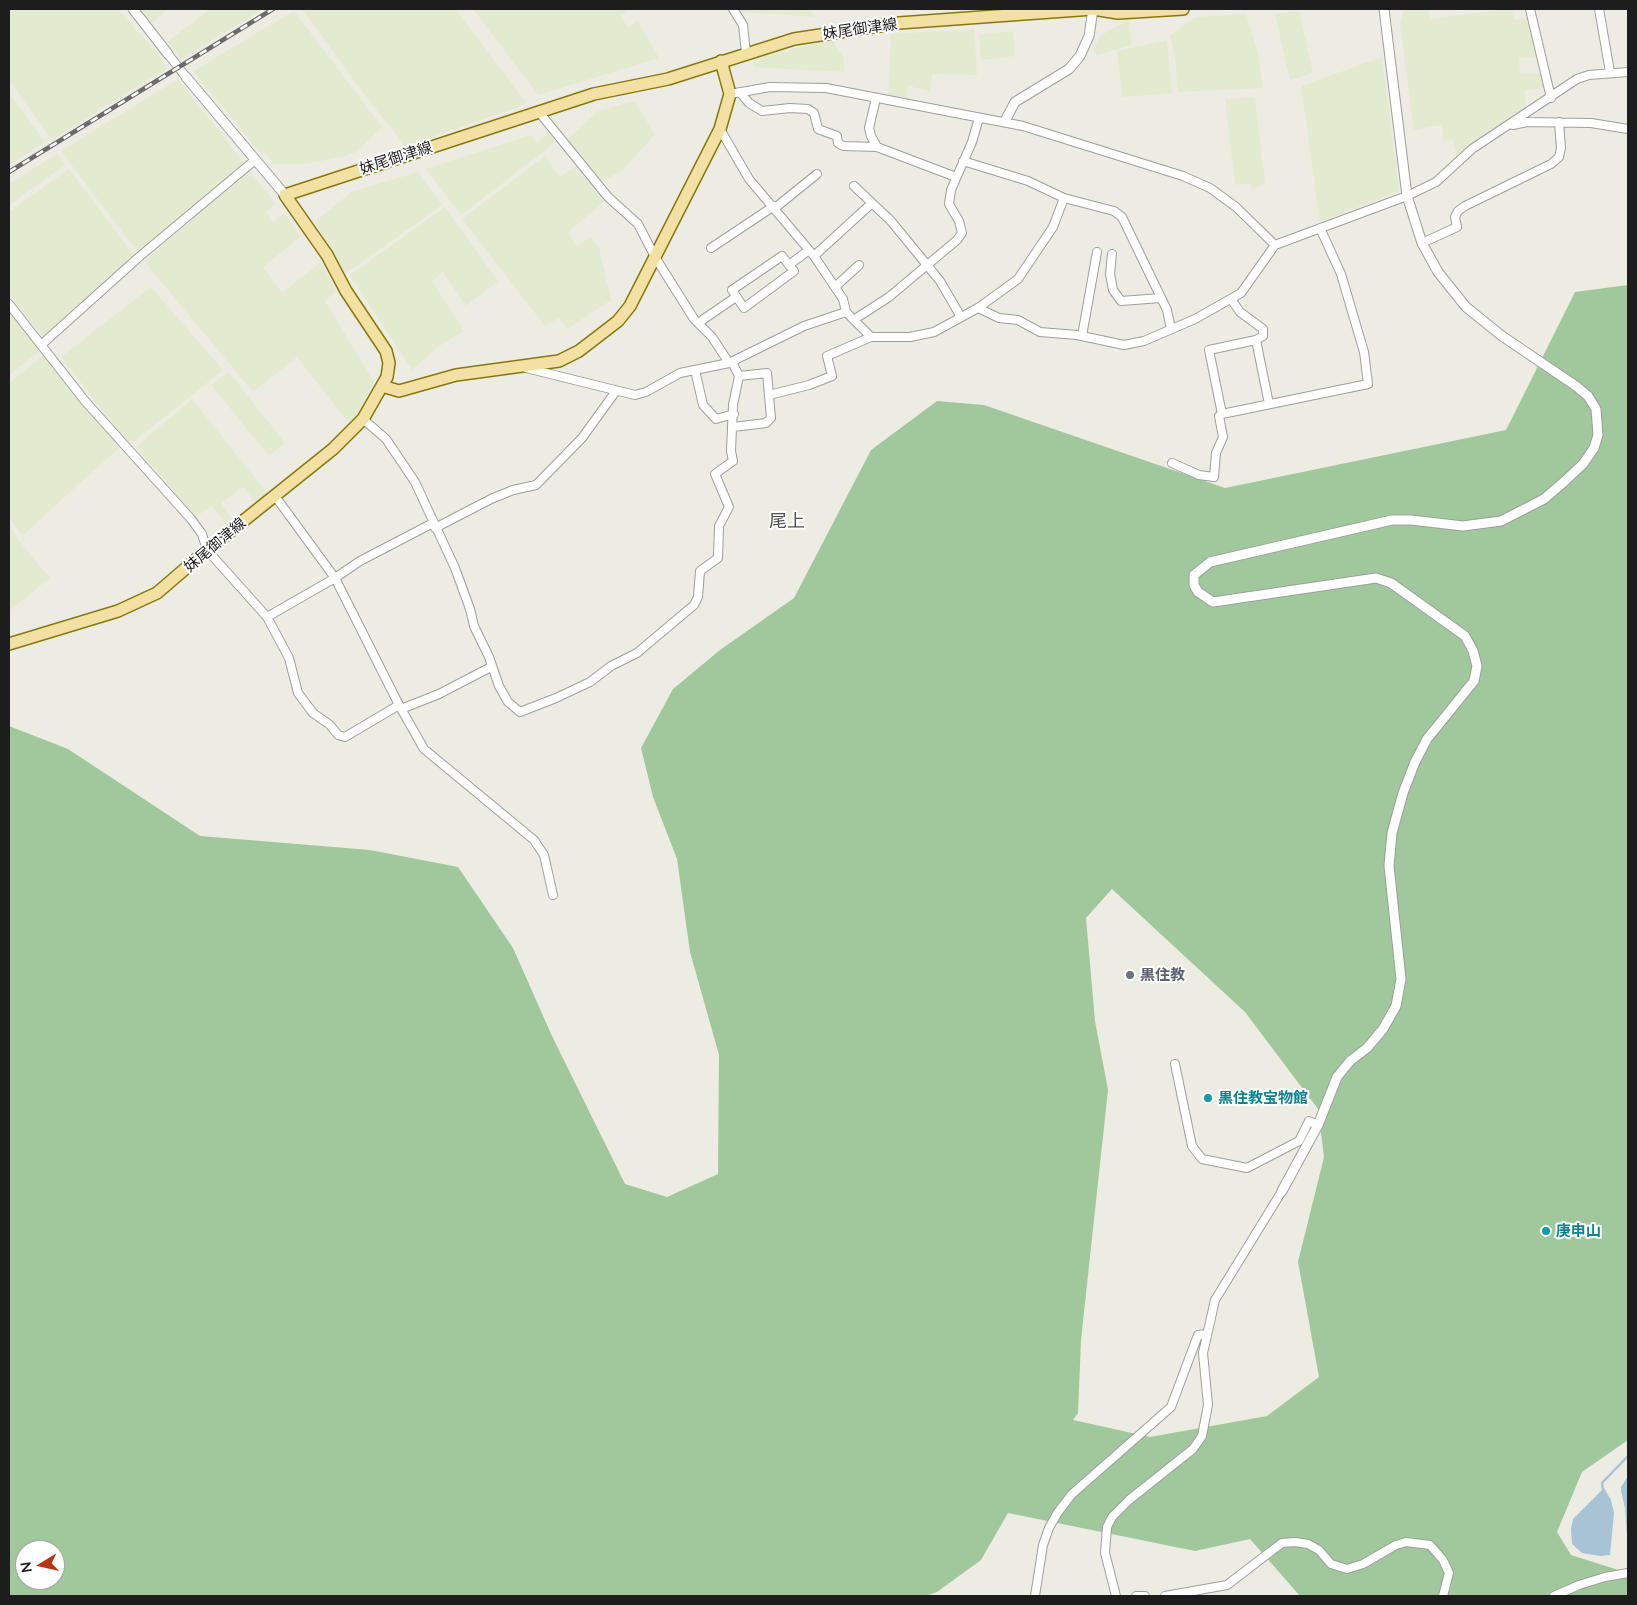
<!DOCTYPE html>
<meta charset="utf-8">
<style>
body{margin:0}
#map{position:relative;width:1637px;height:1605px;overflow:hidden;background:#edece3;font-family:Lato,sans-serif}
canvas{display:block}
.frame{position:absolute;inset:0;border:10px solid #1d1d1d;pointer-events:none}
.north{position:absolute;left:15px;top:1540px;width:50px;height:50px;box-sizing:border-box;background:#fff;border:1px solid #a5a5a5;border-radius:50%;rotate:261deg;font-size:14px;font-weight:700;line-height:20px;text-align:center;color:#1d1d1d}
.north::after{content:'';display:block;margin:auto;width:18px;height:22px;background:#b63513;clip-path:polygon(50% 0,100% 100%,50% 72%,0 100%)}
</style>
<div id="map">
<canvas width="1637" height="1605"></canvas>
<div class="frame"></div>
<div class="north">N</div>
</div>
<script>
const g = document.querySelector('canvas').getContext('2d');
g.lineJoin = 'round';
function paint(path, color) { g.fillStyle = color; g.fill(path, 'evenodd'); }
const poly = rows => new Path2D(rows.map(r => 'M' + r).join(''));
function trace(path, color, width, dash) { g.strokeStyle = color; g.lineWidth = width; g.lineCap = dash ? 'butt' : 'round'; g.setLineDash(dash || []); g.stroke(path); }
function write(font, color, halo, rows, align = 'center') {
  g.font = font + ' Lato,"Noto Sans JP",sans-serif'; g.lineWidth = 4; g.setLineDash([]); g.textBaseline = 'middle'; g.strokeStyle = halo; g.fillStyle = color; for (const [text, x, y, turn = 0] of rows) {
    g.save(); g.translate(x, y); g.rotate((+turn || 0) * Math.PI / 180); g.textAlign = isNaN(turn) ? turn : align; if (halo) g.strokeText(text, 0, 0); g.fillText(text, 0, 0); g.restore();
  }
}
const farmland = poly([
 [9,9,117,9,156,51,167,68,52,140,9,80],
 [140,9,169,9,151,23],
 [210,9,264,9,181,59,167,42],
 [302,9,455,9,526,102,517,108,405,146,364,94],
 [473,9,629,9,621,16,628,28,638,21,659,58,538,95],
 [737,9,810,9,814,17,739,12],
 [1404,9,1428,9,1430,19,1508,9,1512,9,1514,20,1531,17,1538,57,1519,58,1520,74,1541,73,1544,88,1525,90,1526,107,1467,147,1457,158,1453,139,1444,141,1441,125,1414,130,1400,24],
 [294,11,382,127,356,152,342,157,304,164,274,164,265,153,262,155,193,71],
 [1299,11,1313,73,1290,80,1275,14],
 [1246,14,1258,53,1263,88,1177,92,1176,63,1170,35,1196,17],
 [1126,21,1129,21,1132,45,1097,55,1093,50,1100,36],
 [974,29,977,75,932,74,930,91,908,86,905,101,888,96,891,34],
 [1013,31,1015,56,981,60,979,35],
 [832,40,843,57,845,72,753,67,753,60,778,52,789,52,790,49],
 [1167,40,1172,93,1122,97,1117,51],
 [1382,57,1399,191,1320,222,1301,86],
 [178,79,245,164,139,254,61,151],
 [9,93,45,142,9,165],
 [1255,97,1265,183,1252,190,1250,183,1235,185,1225,99],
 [634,101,655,134,623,170,601,182,567,140,598,111],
 [549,133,556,142,461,215,426,169,530,135,537,142],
 [57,154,65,165,9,205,9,184],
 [545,156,560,177,576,166,604,202,568,232,577,246,591,237,599,247,611,300,567,329,559,318,545,326,462,219],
 [69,169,135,257,44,338,9,294,9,212],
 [249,170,276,204,266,212,273,222,284,213,301,236,263,267,282,293,321,262,336,291,325,301,374,382,360,413,353,420,347,421,297,357,253,392,144,261],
 [418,172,442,205,345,274,315,222,351,192],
 [445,207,498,281,466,306,443,272,432,281,464,331,438,347,412,370,350,275],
 [151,287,223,370,132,443,121,434,61,357],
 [9,308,42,349,9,375],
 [46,353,122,445,22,536,9,517,9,383],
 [229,372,285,443,269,456,211,385],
 [192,399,268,494,256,503,243,487,221,503,234,522,227,526,212,506,195,517,136,447],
 [9,524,19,541,50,578,9,611]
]);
const forest = poly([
 [1628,285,1628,1440,1582,1472,1557,1532,1571,1555,1628,1573,1628,1596,1300,1596,1250,1539,1195,1551,1008,1513,981,1560,937,1592,926,1596,9,1596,9,726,68,749,200,836,370,850,458,867,513,948,552,1036,625,1184,667,1197,718,1174,719,1055,690,952,677,859,653,797,641,748,673,689,720,650,794,598,871,450,937,401,984,405,1225,488,1506,430,1575,292],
 [1112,889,1245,1012,1318,1109,1324,1157,1298,1262,1319,1377,1267,1416,1150,1437,1073,1420,1078,1413,1081,1340,1108,1090,1095,1021,1086,918],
 [25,1550,55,1550,55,1580,25,1580]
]);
const water = poly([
 [1628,1476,1628,1550,1625,1508,1621,1491,1621,1487],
 [1604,1488,1611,1500,1614,1513,1610,1555,1600,1556,1582,1553,1572,1544,1571,1529,1573,1519]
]);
const stream = poly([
 [1603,1490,1602,1483,1628,1456]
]);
const minor = poly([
 [733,9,743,25,746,53],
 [1530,9,1551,98],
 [1599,9,1610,72],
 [168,54,186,77],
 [740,92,749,103,762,111,790,108,808,109,814,113,818,129,837,136,838,143,843,146,877,147],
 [730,94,770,87,826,88,1023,126,1183,176,1210,188,1236,207,1275,245],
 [876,98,869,128,871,136,877,147,956,177],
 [539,112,608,197,638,224,655,257,694,319,712,337,729,363],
 [1513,125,1527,122,1591,123,1628,129],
 [720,129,749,179,814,256,843,299,846,312,871,337,910,337,934,332,978,308,1018,279,1053,227,1064,198],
 [963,161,1028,181,1064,198,1114,211,1122,217,1167,310,1171,329],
 [854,186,891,221,940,281,961,317],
 [775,208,817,174],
 [1422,243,1457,227,1455,217,1458,211,1465,206,1551,164,1559,157,1561,148,1559,122],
 [711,248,774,206],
 [1112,254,1110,274,1113,290,1121,301,1161,298],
 [814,256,872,203],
 [789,265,794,271,744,308,732,290,782,256,789,265,809,250],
 [835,287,859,265],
 [1231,299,1240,312,1263,329,1263,336,1256,340,1269,404],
 [9,304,85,401,191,519,202,534,207,550,267,617,289,658,298,693,313,713,330,725,338,735,345,737,399,705],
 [978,308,999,318,1018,320,1040,332,1077,335,1124,345,1144,341,1195,319,1241,293,1275,245,1407,196,1436,182,1472,149,1577,79,1589,75,1628,72],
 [855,319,889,297,957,240,962,233,959,221,949,204,951,190,972,142,979,118],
 [698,323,736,297],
 [1082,336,1097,252],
 [1256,340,1209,350,1222,414,1368,384,1364,352,1341,274,1320,228],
 [41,345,139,257,255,160],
 [526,368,635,395,646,392,680,373,729,363,804,326,846,312],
 [695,370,703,405,716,419,734,414],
 [769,395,809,385,832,376,827,356,871,337],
 [363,419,386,439,415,482,455,568,470,609,474,626,489,657,499,686,508,702,520,712,556,698,590,682,611,666,637,653,694,605,698,597,700,571,718,558,719,526,729,507,715,474,733,461,731,451,733,405,739,376,732,362],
 [733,427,766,423,771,418,767,373,739,376],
 [1172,463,1199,475,1214,477,1216,453,1223,437,1219,416,1222,414],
 [275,496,335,578,399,705,424,749,534,840,544,855,553,895],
 [435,528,491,499,513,490,536,485,582,438,616,391],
 [267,617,335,578,360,561,433,523],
 [401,709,439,694,491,667],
 [1175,1064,1192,1146,1202,1159,1247,1168,1299,1141,1309,1121,1318,1125],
 [1035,1596,1043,1545,1049,1528,1058,1512,1072,1494,1171,1407,1198,1335,1207,1334],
 [1116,1596,1105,1553,1107,1527,1112,1517,1129,1500,1193,1449,1202,1436,1208,1405,1203,1353,1215,1300,1282,1191],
 [1136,1596,1145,1596],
 [1165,1596,1227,1585,1274,1549,1282,1543,1295,1542,1308,1544,1319,1550,1331,1564,1347,1569,1363,1564,1396,1545,1406,1542,1430,1545,1443,1560,1449,1573,1443,1596],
 [1554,1596,1579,1585,1605,1577,1628,1573]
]);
const tertiary = poly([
 [133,9,168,54],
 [186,77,285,195],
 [1005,121,1015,102,1069,69,1080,56,1089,36,1093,9],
 [1282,1191,1318,1125,1337,1077,1350,1061,1367,1048,1383,1029,1396,1006,1401,979,1389,866,1392,833,1403,793,1415,762,1427,739,1474,681,1477,666,1473,651,1465,636,1391,583,1376,578,1213,602,1198,592,1194,585,1194,575,1210,562,1392,520,1411,520,1463,526,1501,521,1544,499,1566,480,1583,464,1594,448,1598,435,1596,409,1588,396,1576,386,1502,336,1466,307,1438,272,1422,243,1407,196,1384,9]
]);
const primary = poly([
 [1093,9,1118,13,1183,9],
 [382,386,399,391,456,375,559,361,579,351,618,321,630,306,720,129,730,94,721,61],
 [9,644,118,611,157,593,207,550,333,449,363,419,387,377,389,363,386,351,346,291,327,255,285,195,594,94,668,79,794,39,899,23,1093,9]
]);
const rail = poly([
 [9,172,273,9]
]);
const markers = [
 [1130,975,5,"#6b7280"],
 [1208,1098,5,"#0f9aa8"],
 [1546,1231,5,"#0f9aa8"]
];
const streetNames = [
 ["妹尾御津線",860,29,-8],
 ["妹尾御津線",396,158,-18],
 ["妹尾御津線",215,545,-40]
];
const worshipNames = [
 ["黒住教",1140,975]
];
const cultureNames = [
 ["黒住教宝物館",1218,1098],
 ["庚申山",1556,1231]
];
const quarterNames = [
 ["尾上",787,521]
];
paint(farmland, '#e3ead0');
paint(forest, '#a0c89c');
paint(water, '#a8c2d6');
trace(stream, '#a8c2d6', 2.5);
trace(minor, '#9e9e9e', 10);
trace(tertiary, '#9e9e9e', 11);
trace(primary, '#87780e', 14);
trace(minor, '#fff', 8);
trace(tertiary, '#fff', 9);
trace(primary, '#f2e1a3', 11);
trace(rail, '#6b6b6b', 4.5);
trace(rail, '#fff', 2.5, [8]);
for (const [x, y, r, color] of markers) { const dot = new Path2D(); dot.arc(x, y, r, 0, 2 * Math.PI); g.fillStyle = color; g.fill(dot); trace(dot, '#fff', 2); }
write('15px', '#1d1d1d', '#fff', streetNames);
write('bold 15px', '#5b616d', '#fff', worshipNames, 'left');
write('bold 15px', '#0d838f', '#fff', cultureNames, 'left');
write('18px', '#505050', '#fff', quarterNames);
</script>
